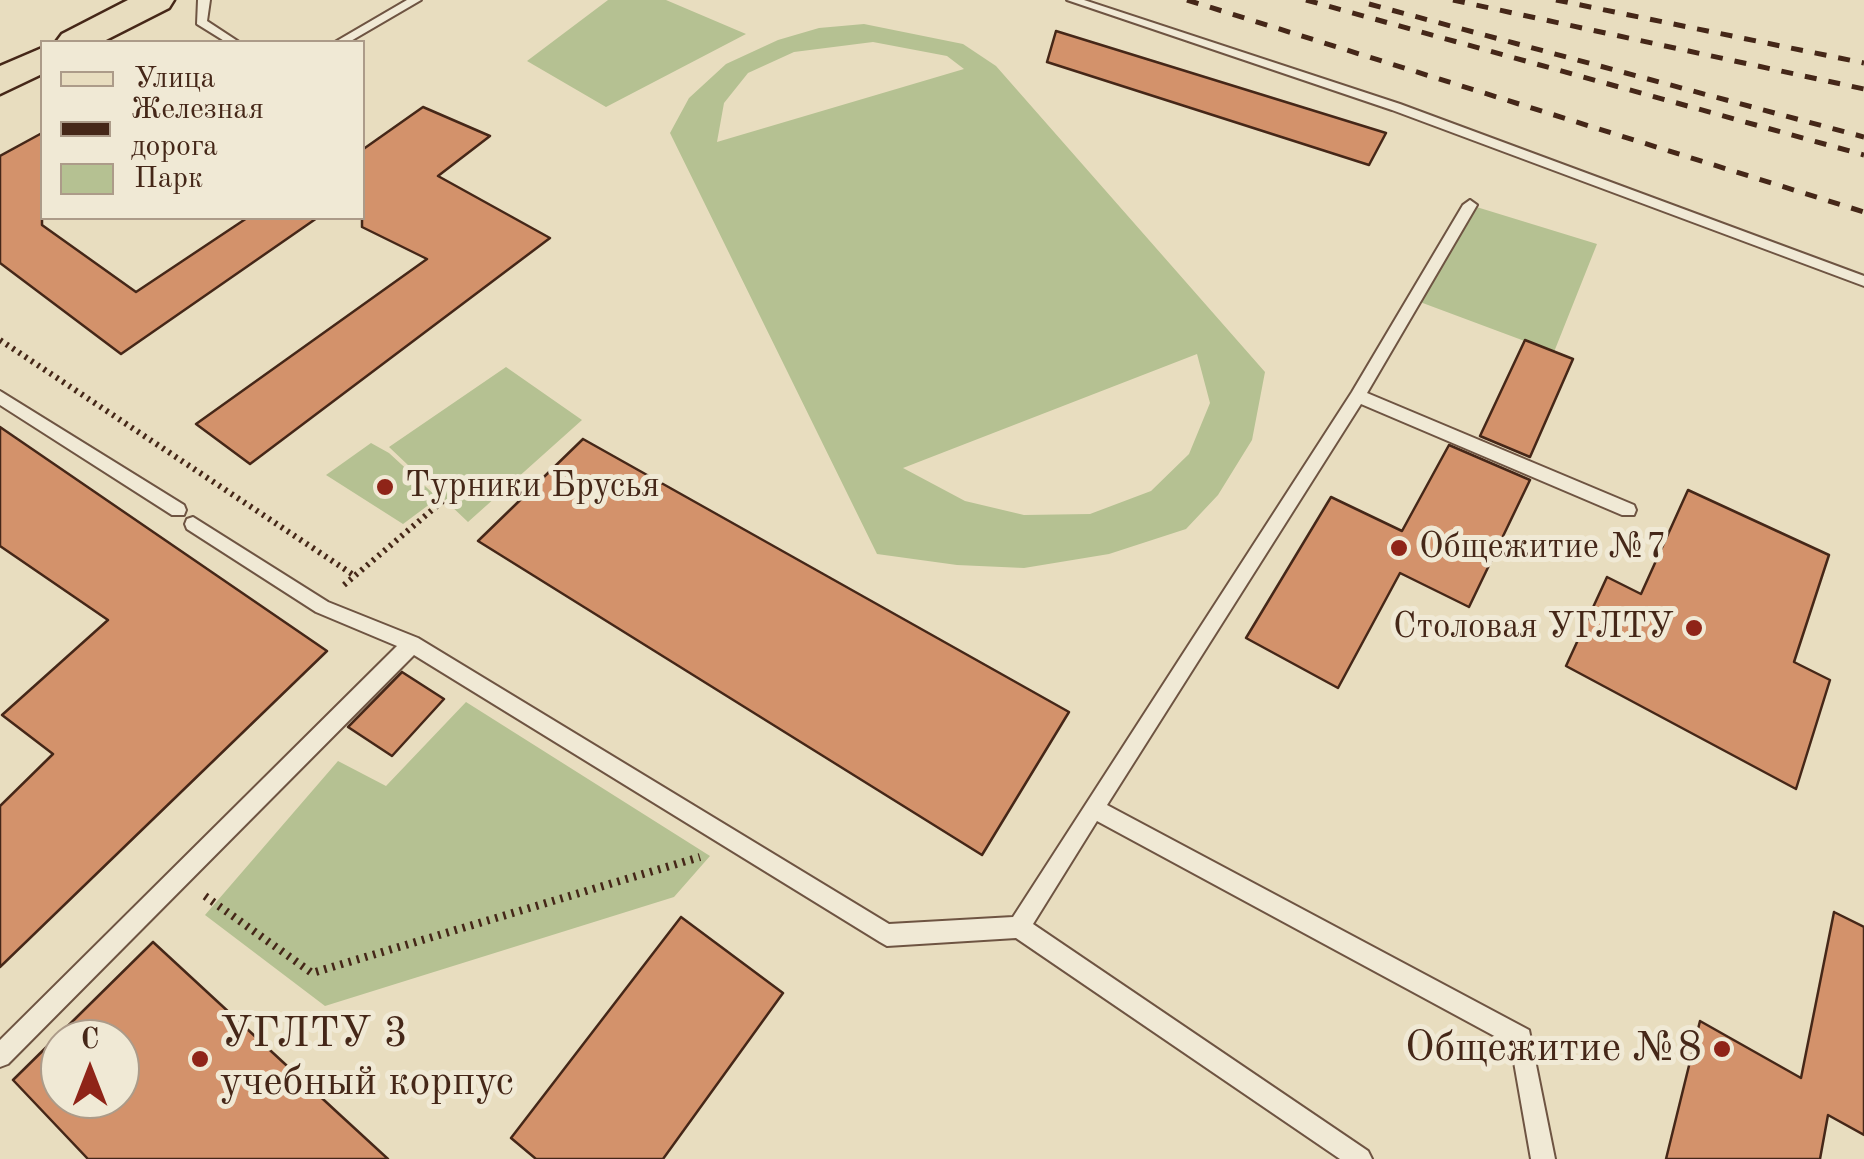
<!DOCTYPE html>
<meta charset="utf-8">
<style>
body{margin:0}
#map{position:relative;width:1864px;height:1159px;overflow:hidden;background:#e8ddbf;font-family:"Old Standard TT",serif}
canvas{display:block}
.legend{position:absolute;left:40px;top:40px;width:325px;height:180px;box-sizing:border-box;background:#f0e9d5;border:2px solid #ac9b89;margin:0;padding:12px 18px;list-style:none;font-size:30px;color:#452718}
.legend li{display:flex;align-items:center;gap:20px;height:50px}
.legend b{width:50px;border:2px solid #ac9b89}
.north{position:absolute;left:40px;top:1019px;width:100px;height:100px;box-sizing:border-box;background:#f0e9d5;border:2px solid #ac9b89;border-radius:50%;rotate:0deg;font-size:28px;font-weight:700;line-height:40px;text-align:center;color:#452718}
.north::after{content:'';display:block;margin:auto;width:35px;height:45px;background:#8f2418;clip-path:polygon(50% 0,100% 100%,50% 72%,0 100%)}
</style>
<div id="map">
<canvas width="1864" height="1159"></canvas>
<ul class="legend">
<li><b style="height:12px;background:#e8ddbf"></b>Улица</li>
<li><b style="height:12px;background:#452718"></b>Железная дорога</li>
<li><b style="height:28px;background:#b5c192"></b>Парк</li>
</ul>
<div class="north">С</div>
</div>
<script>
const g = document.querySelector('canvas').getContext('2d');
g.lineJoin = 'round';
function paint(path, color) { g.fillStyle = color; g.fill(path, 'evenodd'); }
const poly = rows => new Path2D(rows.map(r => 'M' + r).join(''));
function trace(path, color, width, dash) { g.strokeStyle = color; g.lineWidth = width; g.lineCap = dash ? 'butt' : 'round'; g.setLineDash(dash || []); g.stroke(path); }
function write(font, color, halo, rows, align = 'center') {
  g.font = font + ' "Old Standard TT",serif'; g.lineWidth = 10; g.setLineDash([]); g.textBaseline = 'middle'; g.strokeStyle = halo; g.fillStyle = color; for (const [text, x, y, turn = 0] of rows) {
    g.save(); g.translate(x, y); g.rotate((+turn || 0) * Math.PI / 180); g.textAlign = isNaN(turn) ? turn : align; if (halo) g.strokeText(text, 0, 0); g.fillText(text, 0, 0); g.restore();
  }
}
const green = poly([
 [608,0,666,0,746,34,606,107,527,61],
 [864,24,963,44,996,66,1265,372,1252,440,1218,495,1186,529,1109,554,1024,568,957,565,877,554,670,133,689,98,726,64,778,40,819,28],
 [873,42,947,56,964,69,717,142,724,103,748,73,794,52],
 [1197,354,1210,403,1189,454,1151,491,1090,514,1024,515,965,501,903,468],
 [1470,205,1597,244,1554,352,1420,302],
 [506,367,582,420,468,522,389,447],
 [371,443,389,453,438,498,403,524,326,475],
 [466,702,710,856,674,897,325,1006,205,915,338,761,386,786]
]);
const building = poly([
 [1056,31,1386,133,1369,165,1047,62,1056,31],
 [423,107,490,136,438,176,550,238,250,464,196,424,427,259,362,227,362,150,423,107],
 [42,133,42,225,136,292,247,218,317,218,121,354,0,263,0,156,42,133],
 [1525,340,1573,359,1530,457,1480,436,1525,340],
 [0,427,327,651,0,967,0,806,53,754,2,715,108,620,0,546,0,427],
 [583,439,1069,712,982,855,478,541,583,439],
 [1449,445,1530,480,1469,607,1400,573,1338,688,1246,638,1331,497,1402,531,1449,445],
 [1688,490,1829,555,1794,662,1830,680,1796,789,1566,666,1607,577,1641,594,1688,490],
 [402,672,444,699,392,756,348,727,402,672],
 [1834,912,1864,927,1864,1135,1828,1115,1820,1159,1666,1159,1700,1021,1801,1078,1834,912],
 [681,917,783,993,663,1159,536,1159,511,1138,681,917],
 [153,942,338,1113,388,1159,88,1159,13,1080,153,942],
 [60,1039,120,1039,120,1099,60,1099,60,1039]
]);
const pathFar1 = poly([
 [0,340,355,576],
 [344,585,445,499]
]);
const path = poly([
 [205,896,312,973,700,857]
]);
const service = poly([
 [198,0,210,0,207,21,239,42,226,42,197,24,198,0],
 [407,0,421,0,349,42,335,42,407,0],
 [1067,0,1084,0,1400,104,1864,276,1864,286,1392,110,1067,0],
 [1470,200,1477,205,1367,393,1634,505,1636,510,1634,515,1622,515,1361,404,1107,805,1529,1030,1555,1159,1531,1159,1511,1045,1097,821,1033,924,1368,1151,1372,1159,1340,1159,1016,938,887,946,880,942,414,655,8,1064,0,1067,0,1040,397,646,316,612,187,529,185,524,187,519,193,517,328,602,418,638,889,924,1013,917,1352,392,1463,205,1470,200],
 [0,391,184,505,186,510,184,515,172,515,0,405,0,391]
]);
const primary = poly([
 [128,0,174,0,169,8,102,42,56,42,62,34,128,0],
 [42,48,42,74,0,94,0,66,42,48]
]);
const rail = poly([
 [1187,0,1864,212],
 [1306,0,1864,155],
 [1453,0,1864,89],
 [1556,0,1864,63],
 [1369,4,1864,137]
]);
const markers = [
 [385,487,10,"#8f2418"],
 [1399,548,10,"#8f2418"],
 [1694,628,10,"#8f2418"],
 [1722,1049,10,"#8f2418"],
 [200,1059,10,"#8f2418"]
];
const poiNames = [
 ["Турники Брусья",405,487],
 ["Общежитие №7",1419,548],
 ["Столовая УГЛТУ",1674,628,"right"]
];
const nearPoinames = [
 ["УГЛТУ 3",220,1035],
 ["учебный корпус",220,1083],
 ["Общежитие №8",1702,1049,"right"]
];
paint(green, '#b5c192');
paint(building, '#d3926b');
trace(building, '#452718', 2.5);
trace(service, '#6e5442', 4);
trace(primary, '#452718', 5);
trace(pathFar1, '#452718', 6, [2.5, 5]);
trace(path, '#452718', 8, [2.5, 6]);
paint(service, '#f0e9d5');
paint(primary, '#e8ddbf');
trace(rail, '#452718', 5, [12, 12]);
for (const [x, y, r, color] of markers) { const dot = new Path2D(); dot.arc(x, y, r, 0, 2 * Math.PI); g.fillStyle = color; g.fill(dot); trace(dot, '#f0e9d5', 4); }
write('35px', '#452718', '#f0e9d5', poiNames, 'left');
write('42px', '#452718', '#f0e9d5', nearPoinames, 'left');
</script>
